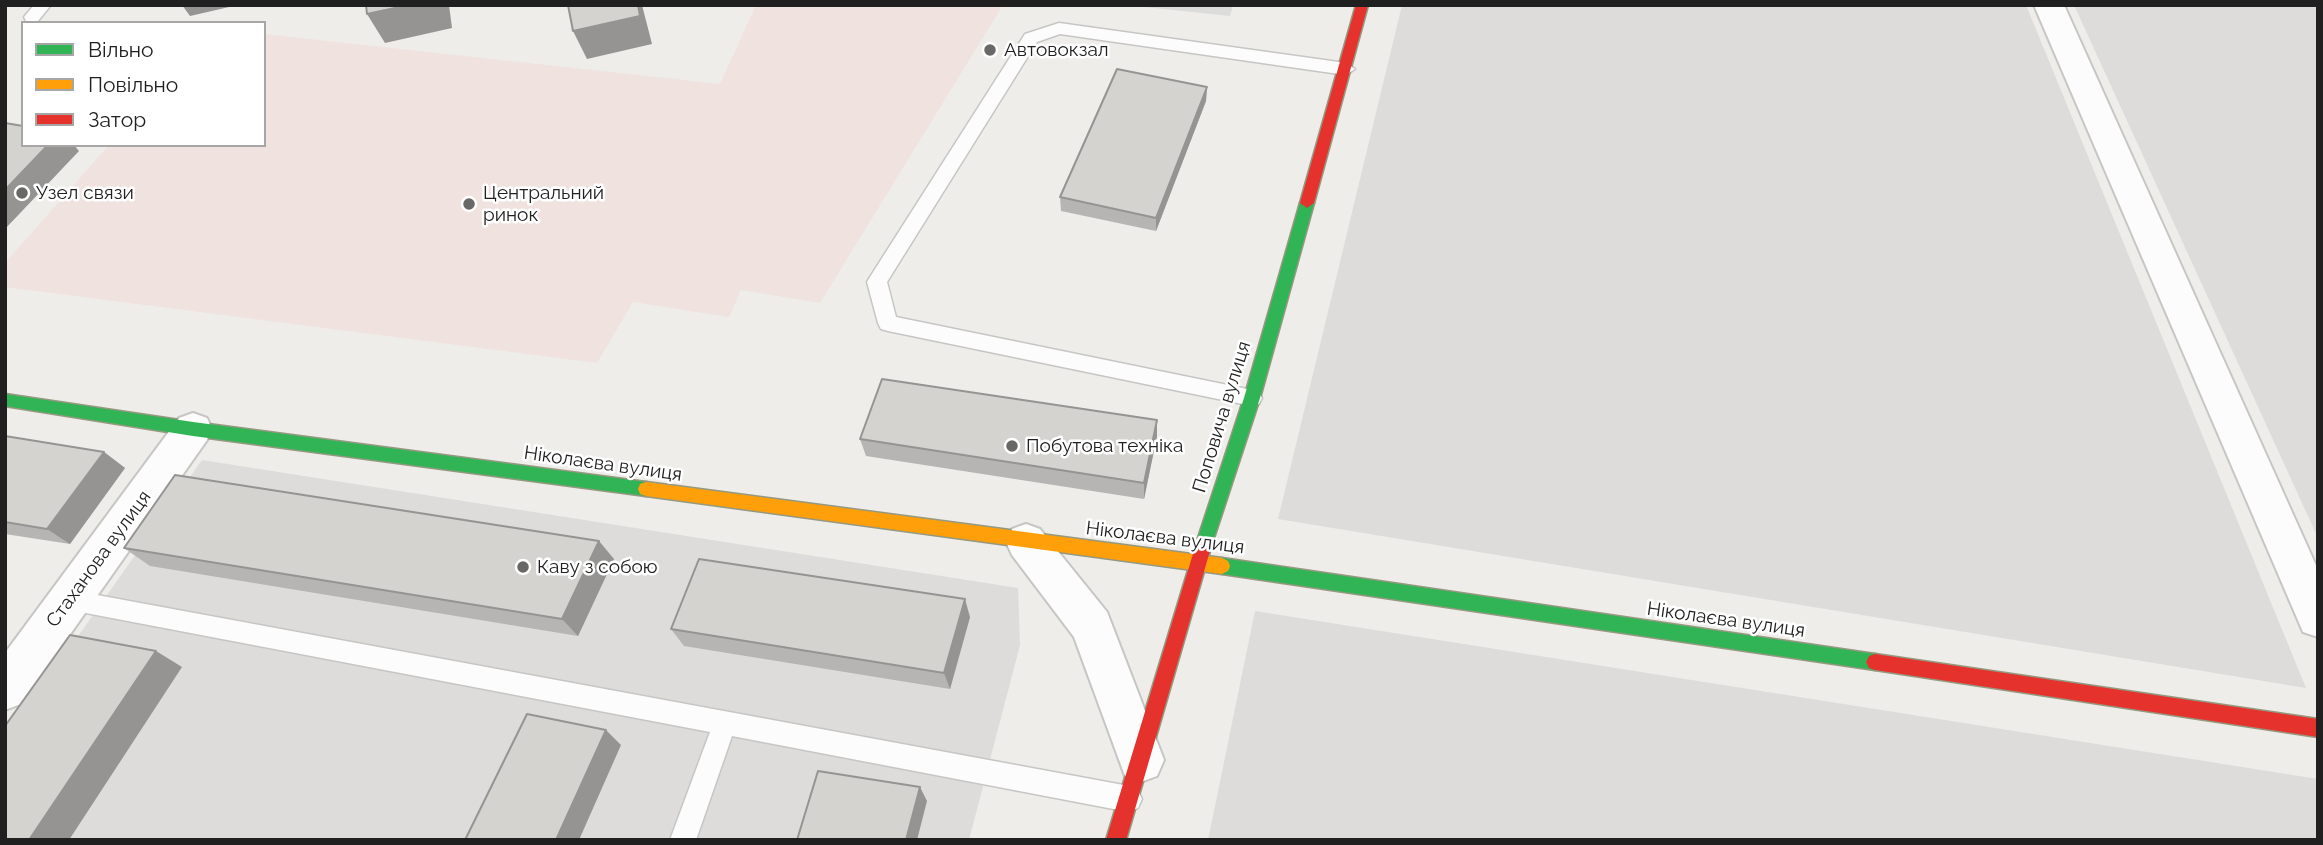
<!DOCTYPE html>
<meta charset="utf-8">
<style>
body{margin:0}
#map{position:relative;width:2323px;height:845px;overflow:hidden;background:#eeede9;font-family:Raleway,sans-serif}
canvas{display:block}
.frame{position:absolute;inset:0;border:7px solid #202020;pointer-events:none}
.legend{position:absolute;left:21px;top:21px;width:245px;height:126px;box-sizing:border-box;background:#fff;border:2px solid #a6a6a6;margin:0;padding:9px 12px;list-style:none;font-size:21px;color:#202020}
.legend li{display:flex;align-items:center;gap:14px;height:35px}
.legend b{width:35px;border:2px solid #a6a6a6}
</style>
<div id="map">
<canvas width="2323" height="845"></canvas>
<div class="frame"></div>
<ul class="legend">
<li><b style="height:9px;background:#30b455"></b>Вільно</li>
<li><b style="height:9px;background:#ff9f0a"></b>Повільно</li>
<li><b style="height:9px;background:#e5322d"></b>Затор</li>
</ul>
</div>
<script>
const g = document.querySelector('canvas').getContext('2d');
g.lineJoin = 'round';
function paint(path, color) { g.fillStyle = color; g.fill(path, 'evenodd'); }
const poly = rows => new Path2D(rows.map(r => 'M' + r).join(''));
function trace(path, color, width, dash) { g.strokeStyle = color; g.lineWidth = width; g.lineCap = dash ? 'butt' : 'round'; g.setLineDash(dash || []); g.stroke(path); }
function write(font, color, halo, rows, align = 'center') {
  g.font = font + ' Raleway,sans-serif'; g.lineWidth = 5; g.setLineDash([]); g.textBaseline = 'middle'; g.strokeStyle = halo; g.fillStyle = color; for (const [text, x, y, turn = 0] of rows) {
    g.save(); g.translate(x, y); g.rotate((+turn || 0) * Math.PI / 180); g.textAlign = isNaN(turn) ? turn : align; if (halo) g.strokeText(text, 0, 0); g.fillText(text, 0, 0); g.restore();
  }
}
const residential = poly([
 [1402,5,2026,5,2306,688,1278,519],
 [2074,5,2318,5,2318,538],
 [202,460,1018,588,1020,645,969,840,5,840,5,740],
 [1255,611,2318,779,2318,840,1208,840]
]);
const commercial = poly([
 [756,5,1003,5,820,303,741,290,729,317,633,302,597,363,5,287,5,263,109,145,264,145,264,34,720,84]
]);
const religious = poly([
 [1125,5,1233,5,1230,16]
]);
const lane = poly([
 [34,5,51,5,38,21,26,21,24,17,34,5],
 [1059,23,1346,63,1355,69,1346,75,1060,34,1037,42,887,282,896,317,1252,390,1259,392,1262,398,1259,404,1252,406,888,331,881,329,878,323,867,282,870,277,1025,34,1059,23],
 [70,590,1129,786,1138,790,1142,799,1138,808,1129,812,732,736,696,840,670,840,710,732,70,610,62,607,59,600,62,593,70,590]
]);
const street = poly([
 [2034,5,2064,5,2318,570,2318,637,2303,632,2297,618,2034,5],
 [193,413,207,418,212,429,207,440,21,704,5,710,5,653,179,418,193,413],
 [1026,524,1040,529,1107,612,1164,760,1157,776,1141,782,1125,776,1074,637,1012,555,1006,542,1012,529,1026,524]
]);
const fast = poly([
 [1307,198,1314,203,1260,398,1212,544,1210,549,1204,551,1198,549,1196,544,1244,398,1300,203,1307,198],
 [5,394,193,422,646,482,652,484,654,489,652,494,646,496,193,436,5,406,5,394],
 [1222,558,1875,654,1881,656,1884,662,1881,668,1875,670,1222,574,1216,571,1214,566,1216,561,1222,558]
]);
const slow = poly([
 [646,482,1222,558,1228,561,1230,566,1228,571,1222,574,646,496,640,494,638,489,640,484,646,482]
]);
const jam = poly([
 [1356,5,1368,5,1314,203,1307,208,1300,203,1356,5],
 [1204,537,1210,539,1212,544,1126,840,1106,840,1196,544,1198,539,1204,537],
 [1875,654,2318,719,2318,737,1875,670,1869,668,1866,662,1869,656,1875,654]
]);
const wall = poly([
 [1207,87,1206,101,1156,231,1061,211,1060,197],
 [1157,420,1157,436,1144,499,866,456,860,439],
 [5,436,104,452,125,468,70,544,5,534],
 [124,548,614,559,578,636,150,566],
 [970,617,950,689,684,646,671,629]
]);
const shadedWall = poly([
 [182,5,238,5,190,16],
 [409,5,449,5,452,28,385,43,367,14],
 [638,5,642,5,652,44,587,59,573,31],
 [1207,87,1206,101,1156,231,1156,218],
 [48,145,74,145,79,151,5,229,5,190],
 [1157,420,1157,436,1144,499,1144,483],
 [104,452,125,468,70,544,47,529],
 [599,541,614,559,578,636,562,619],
 [965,599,970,617,950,689,944,673],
 [156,651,182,667,69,840,29,840],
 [606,730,621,745,579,840,556,840],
 [920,787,927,801,917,840,906,840]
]);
const building = poly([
 [366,5,409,5,367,14,366,5],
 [568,5,638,5,640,16,573,31,568,5],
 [1117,69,1207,87,1156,218,1060,197,1117,69],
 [5,123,23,126,23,145,48,145,5,190,5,123],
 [882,379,1157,420,1144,483,860,439,882,379],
 [5,436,104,452,47,529,5,522,5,436],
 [175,475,599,541,562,619,124,548,175,475],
 [699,559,965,599,944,673,671,629,699,559],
 [70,635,156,651,29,840,5,840,5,726,70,635],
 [527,714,606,730,556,840,465,840,527,714],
 [818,771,920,787,906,840,797,840,818,771]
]);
const markers = [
 [990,50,7,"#686866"],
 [22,193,7,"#686866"],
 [469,204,7,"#686866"],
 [1012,446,7,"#686866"],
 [523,567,7,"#686866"]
];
const poiNames = [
 ["Автовокзал",1004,50],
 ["Узел связи",36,193],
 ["Центральний",483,193],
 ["ринок",483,215],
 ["Побутова техніка",1026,446],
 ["Каву з собою",537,567]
];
const streetNames = [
 ["Поповича вулиця",1222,417,-73],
 ["Ніколаєва вулиця",603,464,8],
 ["Ніколаєва вулиця",1165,538,7],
 ["Стаханова вулиця",99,559,-54],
 ["Ніколаєва вулиця",1726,620,8]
];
paint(residential, '#dddcda');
paint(commercial, '#f0e2df');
paint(religious, '#dcdcda');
trace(lane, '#c7c6c5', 3);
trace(street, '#c7c6c5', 4);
trace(fast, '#959980', 3);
trace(slow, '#959980', 3);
trace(jam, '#959980', 3);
paint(lane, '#fcfcfc');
paint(street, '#fcfcfc');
paint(fast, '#30b455');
paint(slow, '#ff9f0a');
paint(jam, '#e5322d');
paint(wall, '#b7b5b3');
paint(shadedWall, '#959492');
paint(building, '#d5d3d0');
trace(building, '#959492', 2);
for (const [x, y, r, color] of markers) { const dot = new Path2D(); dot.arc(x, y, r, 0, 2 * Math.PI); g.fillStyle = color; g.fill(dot); trace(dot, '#fff', 2.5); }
write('19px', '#202020', '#fff', poiNames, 'left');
write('19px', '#202020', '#fff', streetNames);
</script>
